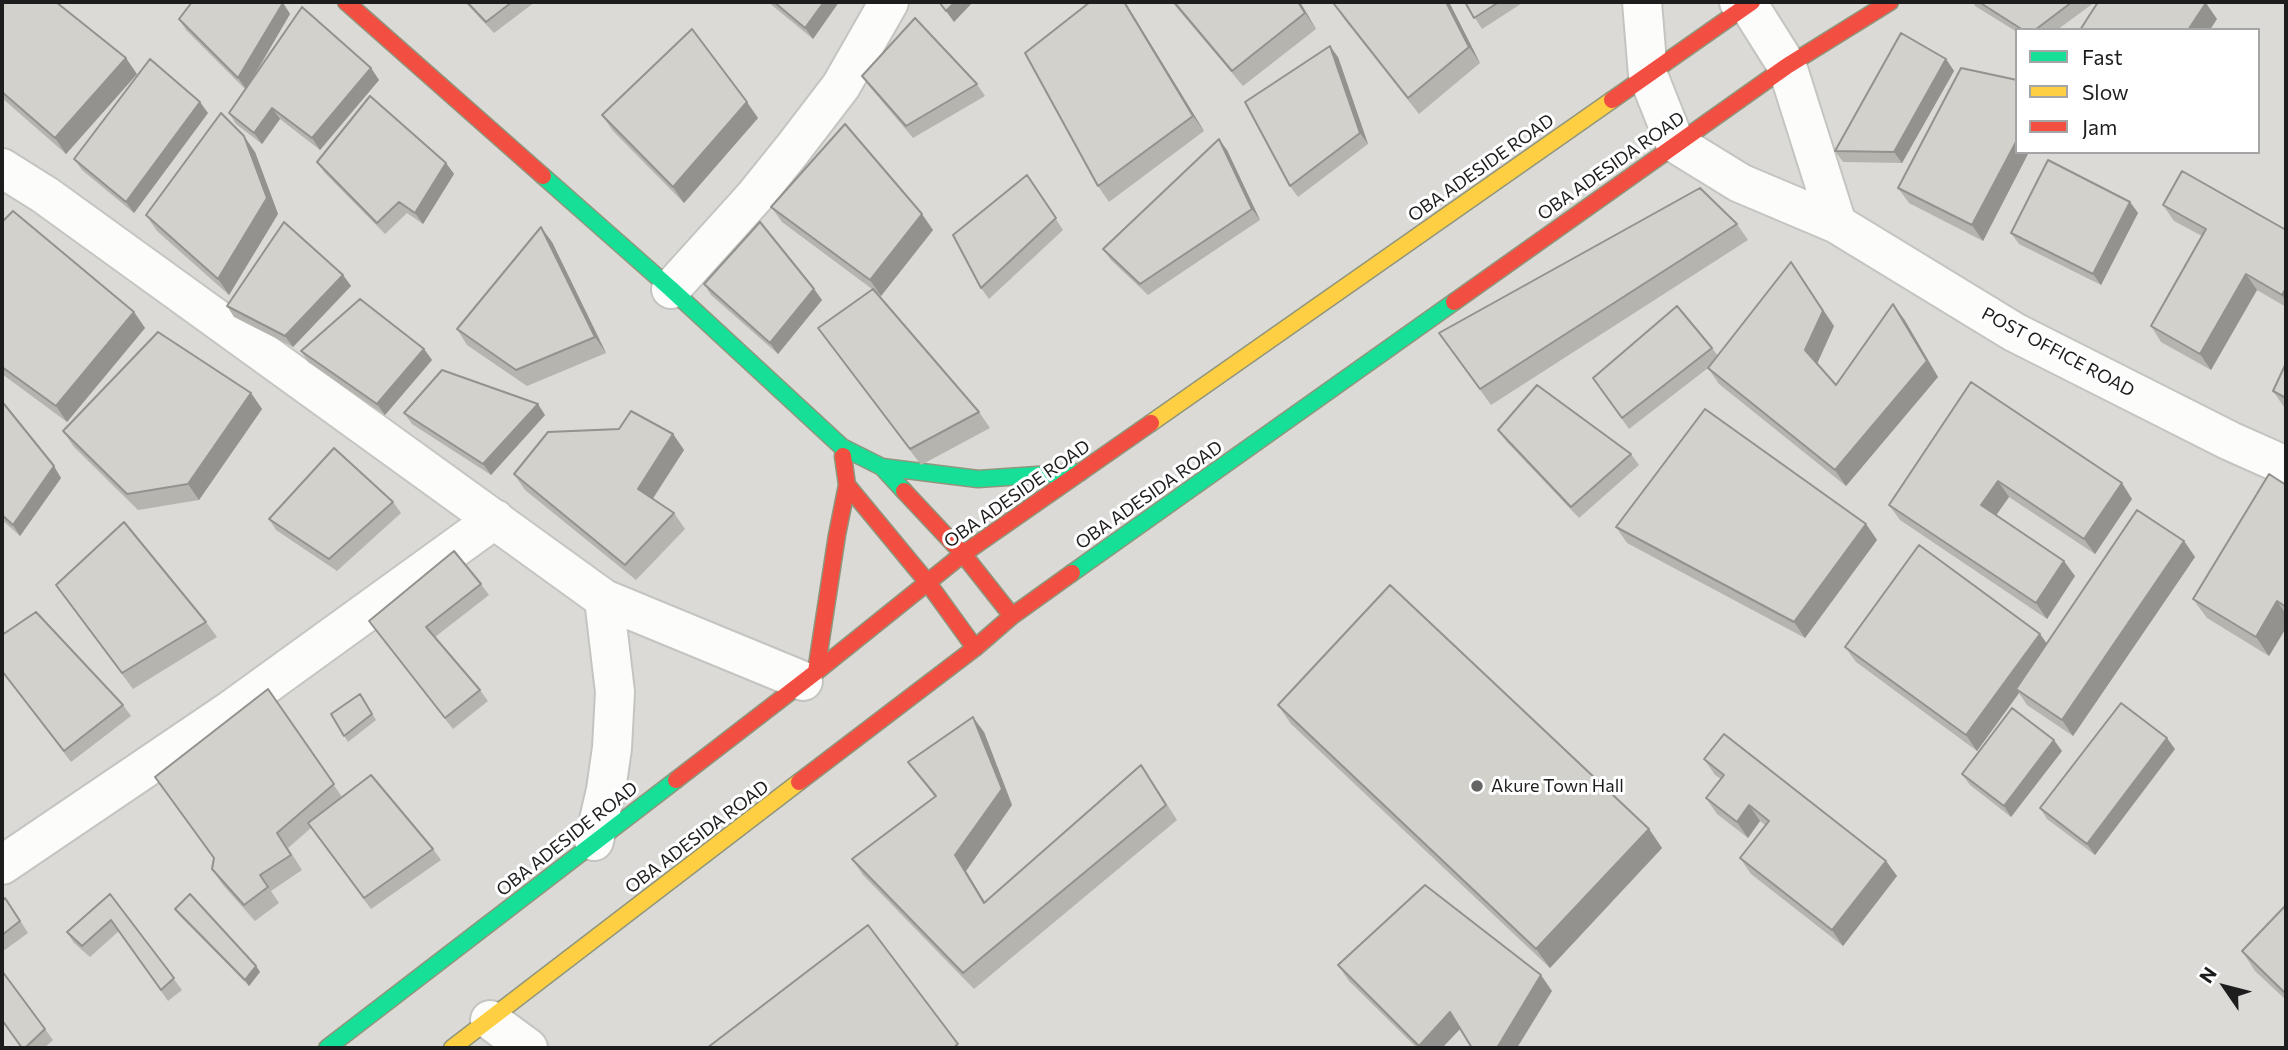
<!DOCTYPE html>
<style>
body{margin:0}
#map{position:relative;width:2288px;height:1050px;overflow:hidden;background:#ecebe5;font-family:Commissioner,sans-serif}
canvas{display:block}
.frame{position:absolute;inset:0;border:4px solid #1d1d1d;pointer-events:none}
.legend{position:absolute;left:2015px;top:28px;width:245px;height:126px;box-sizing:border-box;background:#fff;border:2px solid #a5a5a5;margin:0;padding:9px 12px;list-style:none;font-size:21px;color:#1d1d1d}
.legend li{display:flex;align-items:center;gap:14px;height:35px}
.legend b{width:35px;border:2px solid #a5a5a5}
.north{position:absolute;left:2190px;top:952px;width:70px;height:70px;-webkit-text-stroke:5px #fff;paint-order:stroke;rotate:305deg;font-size:19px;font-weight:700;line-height:28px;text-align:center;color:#1d1d1d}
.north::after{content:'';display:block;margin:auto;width:24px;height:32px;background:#1d1d1d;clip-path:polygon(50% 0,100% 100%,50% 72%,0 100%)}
</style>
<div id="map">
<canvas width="2288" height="1050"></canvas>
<div class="frame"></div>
<ul class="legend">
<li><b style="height:9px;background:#16e098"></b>Fast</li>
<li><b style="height:9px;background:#ffcf43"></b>Slow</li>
<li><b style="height:9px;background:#f24e42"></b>Jam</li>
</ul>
<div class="north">N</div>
</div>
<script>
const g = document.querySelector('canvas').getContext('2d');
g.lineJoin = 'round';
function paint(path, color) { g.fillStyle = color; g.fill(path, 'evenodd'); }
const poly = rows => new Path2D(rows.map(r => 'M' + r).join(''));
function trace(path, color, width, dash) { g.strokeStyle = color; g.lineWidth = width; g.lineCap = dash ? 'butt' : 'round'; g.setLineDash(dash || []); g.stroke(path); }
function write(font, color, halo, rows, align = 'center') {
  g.font = font + ' Commissioner,sans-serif'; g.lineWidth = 6; g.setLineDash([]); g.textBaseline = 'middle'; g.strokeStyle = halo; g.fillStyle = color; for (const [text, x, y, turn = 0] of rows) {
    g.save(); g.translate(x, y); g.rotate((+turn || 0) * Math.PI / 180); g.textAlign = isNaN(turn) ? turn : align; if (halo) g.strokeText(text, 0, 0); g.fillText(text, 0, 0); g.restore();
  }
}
const residential = poly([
 [2,2,2286,2,2286,1048,2,1048],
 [2017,30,2258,30,2258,152,2017,152]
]);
const street = poly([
 [1642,2,1648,75,1675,143,1740,183,1837,224,2014,332,2230,441,2286,466],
 [1739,2,1748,4,1787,66,1837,224],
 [2,168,45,195,604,599,803,681],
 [671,289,755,196,792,150,841,86,889,2],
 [594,841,606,790,612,748,615,692,604,599],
 [2,865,231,710,495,519],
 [490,1020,528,1048]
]);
const fast = poly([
 [543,176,671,289,842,447,882,467,904,491],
 [882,467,978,479,1081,472],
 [1072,573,1454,302],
 [327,1048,676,780]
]);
const slow = poly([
 [1151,423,1612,100],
 [452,1048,799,782]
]);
const jam = poly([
 [346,2,543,176],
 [1612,100,1752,2],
 [1454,302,1787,66,1890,2],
 [843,456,847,485,928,583,975,648],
 [904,491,963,554,1012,616],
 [816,672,837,535,847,485],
 [676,780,816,672,963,554,1151,423],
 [799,782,975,648,1012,616,1072,573]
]);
const wall = poly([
 [2,2,137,74,66,154,2,98],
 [465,2,535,2,494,33],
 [768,2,839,2,813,39],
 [1090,2,1125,2,1204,131,1109,202,1098,186],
 [1172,2,1300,2,1316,29,1243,86],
 [1336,2,1449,2,1480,63,1419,114,1344,19,1334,4],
 [1465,2,1524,2,1482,29],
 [1973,2,2095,2,2057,30,2017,30,2017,32,1975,6],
 [283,3,290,14,252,80,371,68,379,80,320,150,280,119,262,144,236,124,229,113,245,89,186,30,179,19],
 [1338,57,1368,144,1298,197,1290,186],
 [1946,59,1954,71,1902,163,1843,162,1835,151],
 [862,76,977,84,985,96,913,138,870,87],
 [208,113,134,213,82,170,74,159],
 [602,115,758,118,684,203,613,131],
 [1227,150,1260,220,1148,295,1111,260,1103,249],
 [255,152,278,214,229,295,157,231,146,215],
 [2017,152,2029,152,1983,241,1909,203,1898,188],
 [317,162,446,163,454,174,423,224,407,213,385,234,325,173],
 [1027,175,1063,230,989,299,981,288],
 [2130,202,2138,213,2101,285,2019,244,2011,233],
 [2163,205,2286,230,2286,307,2257,290,2211,370,2161,342,2151,326,2202,236,2174,221],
 [771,207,933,230,881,296,876,292,979,412,990,428,921,465,818,328,872,289,782,222],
 [2,222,134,312,145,328,67,422,2,374],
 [1737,224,1748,240,1491,405,1439,333],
 [552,242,606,353,527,386,467,345,457,329],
 [343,275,351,286,293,347,234,317,227,306],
 [704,284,814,289,822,300,778,354,711,295],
 [1904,319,1938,377,1846,486,1719,384,1708,368,1629,429,1593,378,1712,348,1718,356,1834,326,1817,364,1836,385],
 [424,349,432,360,385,415,308,362,301,351],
 [2286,363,2286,408,2284,407,2273,391],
 [1971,382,2132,499,2095,554,2009,497,1996,515,2075,576,2047,619,1900,520,1889,505],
 [251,393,262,409,199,500,138,510,74,447,63,431],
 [2,407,61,478,20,536,2,520],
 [404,413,545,415,491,475,412,424],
 [1498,430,1631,454,1639,465,1579,518,1506,441],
 [673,434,684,450,653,499,674,513,685,529,636,580,525,490,514,474],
 [2286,485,2286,628,2269,656,2207,618,2193,599],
 [393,502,401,513,337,571,276,530,269,519],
 [1866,524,1877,540,1805,638,1627,543,1616,527],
 [2184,541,2195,557,2073,736,2027,705,2019,693,1977,751,1856,662,1845,647,2047,644],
 [481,584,489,595,435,637,480,690,488,701,453,729,369,621],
 [56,585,206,622,217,637,133,689],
 [2,635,123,705,131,716,71,762,2,672],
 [268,689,342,797,433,849,441,860,371,909,311,828,288,848,302,870,271,891,279,903,255,921,223,885,212,869],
 [364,700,376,720,348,742,331,714],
 [1278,705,1649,829,1662,848,1550,968,1291,724],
 [984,732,1012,805,966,871,985,902,1152,781,1177,820,974,989,863,875,852,859,935,797,908,762],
 [2175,749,2095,855,2047,819,2040,808],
 [2062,751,2011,817,1970,785,1962,774],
 [1704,759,1886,861,1897,876,1843,946,1751,874,1740,858,1765,825,1760,821,1748,838,1717,814,1706,798,1721,779,1715,775],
 [110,894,182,990,168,1001,119,931,90,957,74,943,67,932],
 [2,901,13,909,28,933,2,952],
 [2286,905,2286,1000,2255,971,2242,951],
 [175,909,256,966,260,972,249,986,179,915],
 [1338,965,1552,991,1460,1029,1442,1048,1417,1048,1349,981],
 [2,971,53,1040,44,1048,22,1048]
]);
const shadedWall = poly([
 [824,2,839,2,813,39,805,28],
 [955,2,973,2,954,22,946,11],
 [1124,2,1125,2,1204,131,1193,116],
 [1298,2,1300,2,1316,29,1305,13],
 [1446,2,1449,2,1480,63,1469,47],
 [283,3,290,14,246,89,238,78],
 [2206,3,2217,19,2210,30,2188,30],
 [1330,46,1338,57,1368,144,1360,133],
 [126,58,137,74,66,154,55,138],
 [1946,59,1954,71,1902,163,1894,152],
 [371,68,379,80,320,150,312,138],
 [200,102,208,113,134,213,126,202],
 [747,102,758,118,684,203,673,187],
 [272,108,280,119,262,144,254,133],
 [244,136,255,152,278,214,229,295,218,279],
 [1219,139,1227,150,1260,220,1252,209],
 [2017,140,2017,152,2029,152,1983,241,1972,225],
 [446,163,454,174,423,224,415,213],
 [2130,202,2138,213,2101,285,2093,274],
 [922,214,933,230,881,296,870,280],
 [541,227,552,242,606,353,595,337],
 [2246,274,2257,290,2211,370,2200,354],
 [343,275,351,286,293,347,285,336],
 [1802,278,1834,326,1816,366,1805,350],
 [2286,288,2286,301,2282,295],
 [814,289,822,300,778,354,770,343],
 [1893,304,1904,319,1938,377,1846,486,1835,470],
 [134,312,145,328,67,422,56,406],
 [424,349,432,360,385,415,377,404],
 [251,393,262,409,199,500,188,484],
 [538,404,545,415,491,475,483,464],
 [673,434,684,450,649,504,638,489],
 [54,466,61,478,20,536,13,525],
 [1998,481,2009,497,1992,521,1981,505],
 [2122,483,2132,499,2095,554,2084,539],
 [1866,524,1877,540,1805,638,1794,622],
 [2184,541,2195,557,2073,736,2062,720],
 [2064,561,2075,576,2047,619,2036,603],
 [2277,601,2286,614,2286,628,2269,656,2256,637],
 [2040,634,2051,649,2016,689,2019,693,1977,751,1966,735],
 [973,717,984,732,1012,805,966,871,995,919,984,903,955,855],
 [2167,738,2175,749,2095,855,2087,844],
 [2054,740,2062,751,2011,817,2004,806],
 [1749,805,1760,821,1748,838,1737,822],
 [1649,829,1662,848,1550,968,1536,949],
 [1886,861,1897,876,1843,946,1832,930],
 [256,966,260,972,249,986,245,980],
 [1541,975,1552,991,1517,1048,1497,1048],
 [1450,1012,1461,1028,1442,1048,1421,1048,1419,1046]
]);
const building = poly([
 [2,2,56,2,126,58,55,138,2,92,2,2],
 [192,2,282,2,283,3,238,78,179,19,192,2],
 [467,2,512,2,486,22,467,2],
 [774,2,824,2,805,28,774,2],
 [939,2,955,2,946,11,939,2],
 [1090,2,1124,2,1193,116,1098,186,1025,53,1090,2],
 [1174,2,1298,2,1305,13,1232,71,1174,2],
 [1336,2,1446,2,1469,47,1408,98,1334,4,1336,2],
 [1465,2,1499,2,1474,18,1465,2],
 [1979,2,2072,2,2035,30,2023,30,1979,2],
 [2098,2,2203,2,2206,3,2188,30,2080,30,2098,2],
 [302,7,371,68,312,138,272,108,254,133,229,113,302,7],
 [915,18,977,84,906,126,862,76,915,18],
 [692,29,747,102,673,187,602,115,692,29],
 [1901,33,1946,59,1894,152,1835,151,1901,33],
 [1330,46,1360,133,1290,186,1245,102,1330,46],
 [150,59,200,102,126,202,74,159,150,59],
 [1961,68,2017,80,2017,140,1972,225,1898,188,1961,68],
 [370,96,446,163,415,213,399,202,377,223,317,162,370,96],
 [221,113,244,136,267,198,218,279,146,215,221,113],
 [845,124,922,214,870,280,771,207,845,124],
 [1219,139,1252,209,1140,284,1103,249,1219,139],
 [2048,160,2130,202,2093,274,2011,233,2048,160],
 [2182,171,2286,230,2286,288,2282,295,2246,274,2200,354,2151,326,2206,229,2163,205,2182,171],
 [1027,175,1056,218,981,288,953,235,1027,175],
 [1700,188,1737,224,1480,389,1439,333,1700,188],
 [13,211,134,312,56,406,2,367,2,222,13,211],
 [284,222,343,275,285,336,227,306,284,222],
 [760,222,814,289,770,343,704,284,760,222],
 [541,227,595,337,516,370,457,329,541,227],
 [1791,262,1823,311,1805,350,1836,385,1893,304,1927,361,1835,470,1708,368,1791,262],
 [873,289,979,412,910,449,818,328,873,289],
 [360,299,424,349,377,404,301,351,360,299],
 [1677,306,1712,348,1622,418,1593,378,1677,306],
 [158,332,251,393,188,484,127,494,63,431,158,332],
 [2286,363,2286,398,2273,391,2286,363],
 [442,370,538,404,483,464,404,413,442,370],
 [1971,382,2122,483,2084,539,1998,481,1981,505,2064,561,2036,603,1889,505,1971,382],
 [1537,385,1631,454,1571,507,1498,430,1537,385],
 [4,404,54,466,13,525,2,515,2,407,4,404],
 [1705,409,1866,524,1794,622,1616,527,1705,409],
 [631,411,673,434,638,489,674,513,625,565,514,474,548,432,619,429,631,411],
 [334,448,393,502,329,559,269,519,334,448],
 [2269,474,2286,485,2286,607,2277,601,2256,637,2193,599,2269,474],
 [2137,510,2184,541,2062,720,2016,689,2137,510],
 [124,522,206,622,122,673,56,585,124,522],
 [1919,545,2040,634,1966,735,1845,647,1919,545],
 [454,551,481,584,426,627,480,690,445,718,369,621,454,551],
 [1390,585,1649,829,1536,949,1278,705,1390,585],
 [36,612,123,705,64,751,2,671,2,635,36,612],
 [268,689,334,784,277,833,291,855,260,875,268,887,244,905,212,869,214,858,155,777,268,689],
 [360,694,372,714,344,736,331,714,360,694],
 [2121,703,2167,738,2087,844,2040,808,2121,703],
 [2012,708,2054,740,2004,806,1962,774,2012,708],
 [973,717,1002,789,955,855,984,903,1141,765,1166,805,963,973,852,859,936,796,908,762,973,717],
 [1724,734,1886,861,1832,930,1740,858,1769,821,1749,805,1737,822,1706,798,1724,775,1704,759,1724,734],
 [371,775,433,849,364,898,308,823,371,775],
 [1425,885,1541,975,1497,1048,1472,1048,1450,1012,1419,1046,1338,965,1425,885],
 [110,894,174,978,161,990,111,920,82,946,67,932,110,894],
 [190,894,256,966,245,980,175,909,190,894],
 [5,898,20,921,2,935,2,901,5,898],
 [2286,905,2286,994,2242,951,2286,905],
 [868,925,958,1044,953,1048,707,1048,868,925],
 [2,971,45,1029,25,1048,22,1048,2,1020,2,971]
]);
const markers = [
 [1477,786,7,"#656563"]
];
const streetNames = [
 ["OBA ADESIDA ROAD",1611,166,-35],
 ["OBA ADESIDE ROAD",1481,168,-35],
 ["POST OFFICE ROAD",2058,352,28],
 ["OBA ADESIDE ROAD",1017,494,-35],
 ["OBA ADESIDA ROAD",1149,495,-35],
 ["OBA ADESIDA ROAD",697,837,-37],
 ["OBA ADESIDE ROAD",567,839,-38]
];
const poiNames = [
 ["Akure Town Hall",1491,786]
];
paint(residential, '#dbdad6');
trace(street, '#c4c4c1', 42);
trace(fast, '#90967c', 19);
trace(slow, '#90967c', 19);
trace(jam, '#90967c', 19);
trace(street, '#fcfcfb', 38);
trace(fast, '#16e098', 16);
trace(slow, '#ffcf43', 16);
trace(jam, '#f24e42', 16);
paint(wall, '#b5b4af');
paint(shadedWall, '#93928f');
paint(building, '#d2d1cc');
trace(building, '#93928f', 2);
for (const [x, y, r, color] of markers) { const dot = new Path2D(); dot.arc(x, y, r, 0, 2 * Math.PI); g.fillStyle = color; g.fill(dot); trace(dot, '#fff', 2.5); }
write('18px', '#1d1d1d', '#fff', streetNames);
write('18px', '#1d1d1d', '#fff', poiNames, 'left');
</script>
